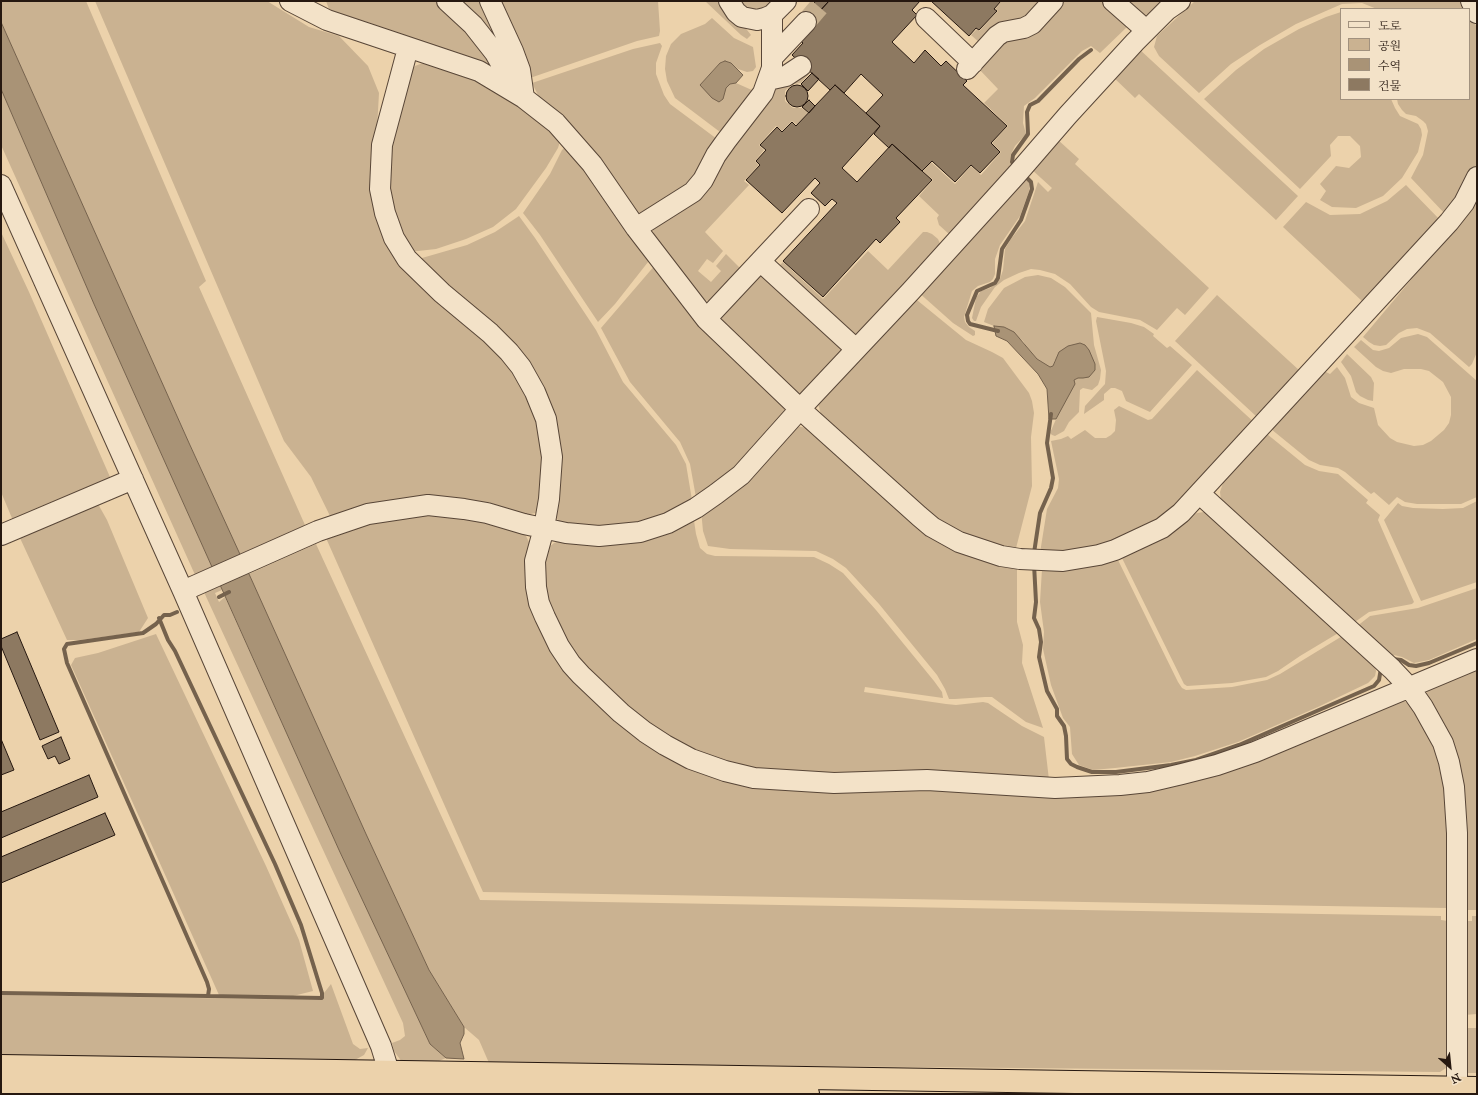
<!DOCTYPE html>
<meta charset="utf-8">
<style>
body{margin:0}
#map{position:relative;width:1478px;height:1095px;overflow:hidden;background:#ecd2ab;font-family:"IM FELL Great Primer","Noto Serif KR",serif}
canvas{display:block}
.frame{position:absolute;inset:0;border:2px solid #261810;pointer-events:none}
.legend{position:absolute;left:1340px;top:8px;width:130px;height:92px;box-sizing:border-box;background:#f3e2c8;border:1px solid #a1917e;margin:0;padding:5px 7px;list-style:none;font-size:12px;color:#261810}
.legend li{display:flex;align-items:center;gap:8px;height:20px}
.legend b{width:20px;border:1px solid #a1917e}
.north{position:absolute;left:1430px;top:1047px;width:40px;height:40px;-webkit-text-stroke:3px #f3e2c8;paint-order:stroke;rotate:153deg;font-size:11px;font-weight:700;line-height:16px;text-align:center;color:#261810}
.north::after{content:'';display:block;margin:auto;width:14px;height:18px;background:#261810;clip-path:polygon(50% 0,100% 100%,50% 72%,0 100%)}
</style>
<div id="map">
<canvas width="1478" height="1095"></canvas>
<div class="frame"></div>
<ul class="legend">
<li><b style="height:5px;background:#f3e2c8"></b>도로</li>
<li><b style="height:11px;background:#cab291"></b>공원</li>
<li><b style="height:11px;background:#a99376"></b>수역</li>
<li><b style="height:11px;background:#8d7961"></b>건물</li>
</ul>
<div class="north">N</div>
</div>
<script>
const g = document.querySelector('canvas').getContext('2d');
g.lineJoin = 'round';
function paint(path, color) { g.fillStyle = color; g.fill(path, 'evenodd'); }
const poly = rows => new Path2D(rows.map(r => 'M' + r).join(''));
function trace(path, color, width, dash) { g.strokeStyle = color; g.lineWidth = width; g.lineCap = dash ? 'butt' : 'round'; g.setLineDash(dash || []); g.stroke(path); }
const green = poly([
 [1,1,86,1,206,281,199,287,305,525,241,558,189,443,1,22],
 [95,1,267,1,309,27,339,36,368,66,379,93,377,129,380,226,475,333,513,366,545,435,540,509,536,513,525,515,375,503,330,516,311,477,284,441],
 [326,1,436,1,441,4,493,62,491,68,330,12],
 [458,1,484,1,512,56],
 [496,1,658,1,660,31,659,36,637,41,530,78],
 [705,1,724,1,751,35,747,39,741,35],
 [736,1,778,1,773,6,749,13],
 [1002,1,1041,1,1042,8,980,43,971,35,977,29,979,31,998,11,995,9],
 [1062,1,1106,1,1128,23,1127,27,1100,53,1091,46,1082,51,1035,98,1024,106,1023,123,1026,134,1015,146,1011,154,1010,161,1013,170,954,233,949,234,939,225,937,218,939,215,919,196,933,180,923,171,931,162,955,184,971,166,981,175,1001,152,992,143,1008,126,984,103,998,89,978,68,1002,41],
 [1120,1,1172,1,1152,14,1149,14,1142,16],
 [1195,1,1464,1,1468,9,1377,9,1362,3,1342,4,1296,24,1260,45,1231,64,1199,93,1159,56,1154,47,1157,36],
 [1469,10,1477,28,1477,165,1472,178,1446,215,1411,178,1423,155,1428,131,1426,124,1423,121,1416,116,1406,114,1402,110,1398,104,1397,99,1469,99],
 [1341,12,1341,99,1391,99,1395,108,1400,116,1418,124,1421,129,1422,135,1418,152,1402,178,1383,196,1356,208,1332,207,1320,200,1326,191,1320,184,1336,166,1349,168,1361,157,1360,146,1350,136,1338,136,1330,145,1331,156,1300,189,1204,99,1236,70,1264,49,1299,29,1326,17],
 [712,18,734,38,753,47,756,67,753,71,747,72,738,69,731,63,725,61,720,63,700,85,726,88,730,84,736,83,754,91,724,135,675,98,667,81,665,69,666,56,671,44,681,34,705,24],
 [660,43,662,46,656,63,656,74,664,95,670,104,717,139,685,190,640,214,634,212,541,101,532,83,633,49],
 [1138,48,1298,196,1276,220,1139,94,1135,98,1112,76],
 [428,61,459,71,503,93,561,138,558,148,546,168,516,209,493,227,466,239,436,249,409,252,389,207,391,149,410,73,415,66],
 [806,69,810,73,801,83,792,84,785,91,785,101,793,108,802,108,808,113,797,125,792,121,782,131,776,126,759,145,764,150,755,161,759,165,744,181,749,185,705,232,723,251,713,263,707,259,698,271,711,282,721,271,716,266,726,254,743,271,715,300,709,301,703,300,654,237,653,230,656,224,756,112,779,85],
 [1,89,94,304,213,569,196,577,1,145],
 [1057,139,1079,159,1075,164,1209,288,1185,315,1177,308,1157,330,1140,320,1099,312,1091,307,1070,284,1055,274,1040,270,1031,269,1019,273,1004,280,995,287,981,307,976,321,974,321,972,318,976,298,981,291,990,288,997,283,1000,279,1003,270,1005,249,1011,239,1025,221,1038,182,1048,192,1052,188,1030,168],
 [567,145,652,257,615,304,598,322,540,235,523,213,550,174,562,150],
 [1022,177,1027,180,1030,183,1029,191,1020,216,1000,245,995,259,995,274,993,279,990,282,978,286,972,291,964,317,965,322,969,327,975,331,975,335,973,336,953,323,917,291],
 [1406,185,1441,221,1363,302,1283,227,1306,202,1330,215,1360,214,1387,201],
 [1477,197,1477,352,1472,364,1469,367,1430,333,1417,328,1407,329,1399,333,1386,345,1380,346,1374,345,1369,342,1363,337,1447,237],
 [519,216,535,238,596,330,623,382,676,445,686,464,693,506,639,529,562,526,558,520,555,515,546,405,415,260,467,245,495,232],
 [1,232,29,292,110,477,99,484,14,523,1,492],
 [923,232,927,232,932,234,938,239,941,246,856,338,776,269,783,262,823,299,868,251,888,270],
 [656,264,784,406,785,414,783,421,697,503,690,464,680,442,630,382,601,328],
 [762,275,844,351,802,394,795,392,722,323,721,316,754,278],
 [1038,275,1051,278,1065,287,1091,313,1094,345,1101,370,1100,379,1098,385,1092,390,1083,388,1080,390,1079,412,1069,422,1064,431,1055,436,1052,435,1050,433,1064,401,1074,384,1074,380,1078,378,1083,378,1055,360,1053,367,1050,368,1037,359,1029,351,1023,341,1004,327,994,326,984,322,988,309,1004,288,1025,277],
 [1217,295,1300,371,1257,417,1175,341],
 [912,296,966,340,992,352,1003,358,1029,393,1032,401,1034,413,1031,437,1032,486,1015,552,946,528,822,419,818,403],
 [1097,317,1131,323,1144,327,1154,334,1153,336,1167,348,1170,346,1192,365,1150,412,1126,401,1122,391,1115,388,1111,388,1104,394,1104,400,1084,414,1085,406,1105,384,1106,371,1096,321],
 [1418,334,1427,337,1477,381,1477,497,1461,504,1417,504,1405,502,1397,497,1389,505,1374,492,1371,494,1345,472,1338,468,1320,465,1309,460,1271,429,1324,371,1330,374,1337,367,1345,378,1351,397,1359,403,1374,408,1378,425,1390,438,1397,442,1414,446,1423,445,1431,441,1444,430,1449,423,1451,415,1451,397,1443,382,1429,371,1421,369,1404,369,1391,373,1383,371,1376,367,1354,347,1361,340,1373,350,1379,351,1389,348,1401,338],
 [1347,354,1371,377,1374,383,1373,401,1368,400,1360,396,1356,392,1351,376,1341,362],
 [1197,370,1256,424,1160,522,1098,550,1040,553,1047,509,1058,488,1059,479,1051,441,1061,439,1068,436,1071,439,1085,430,1095,438,1106,438,1111,435,1115,431,1116,420,1114,410,1119,406,1148,420,1152,419],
 [797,426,811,429,952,548,979,560,1017,568,1017,622,1023,645,1022,663,1043,728,1026,722,992,697,985,697,955,699,949,699,945,689,937,675,879,604,846,568,833,559,816,551,730,549,708,546,703,531,701,510],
 [1267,434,1305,465,1319,471,1338,474,1368,500,1366,503,1380,515,1378,520,1414,602,1412,604,1369,612,1352,624,1221,500,1220,492,1223,483],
 [1477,501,1477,582,1421,601,1384,520,1398,503,1402,506,1413,508,1443,509,1463,508],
 [98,504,107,520,148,618,139,632,80,640,67,640,20,538],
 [430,511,465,513,525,534,529,542,569,669,725,777,1145,789,1395,700,1404,701,1412,706,1440,757,1448,811,1447,908,483,892,326,538,369,520],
 [1204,512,1209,513,1340,632,1300,656,1278,671,1266,677,1232,683,1187,686,1184,684,1121,556,1190,517,1197,513],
 [693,514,696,534,700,548,707,554,715,556,814,557,829,564,843,573,876,610,934,681,942,692,943,698,865,687,864,692,946,704,956,705,983,702,988,703,1022,726,1044,737,1049,780,754,773,698,754,633,714,577,661,555,626,542,571,548,548,554,543,561,540],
 [316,544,480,900,1441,916,1441,920,1448,921,1449,1048,1446,1068,1440,1072,489,1063,479,1040,464,1027,429,970,366,834,249,574],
 [1117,558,1178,682,1182,688,1186,690,1232,687,1267,680,1280,674,1344,635,1375,667,1376,671,1375,676,1368,683,1318,707,1238,742,1195,756,1171,762,1115,768,1093,770,1079,765,1072,754,1070,727,1063,718,1051,685,1043,649,1044,632,1040,602,1042,569],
 [219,582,222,590,215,593,219,602,225,597,339,850,430,1044,446,1058,439,1061,402,1062,394,1051,392,1043,400,1040,405,1036,403,1023,203,590],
 [1477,588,1477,639,1429,660,1414,663,1402,657,1394,655,1389,656,1356,627,1370,616,1418,608],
 [156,634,266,866,299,940,313,991,293,996,219,995,71,665,75,658,98,653],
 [1477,664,1477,910,1465,910,1466,815,1426,695,1428,689],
 [1472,916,1477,916,1477,1014,1464,1015,1465,921,1472,921],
 [331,984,353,1044,360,1049,368,1048,364,1055,353,1061,1,1057,1,995,324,1000,324,993],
 [1464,1028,1477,1028,1477,1073,1465,1073]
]);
const water = poly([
 [1,22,189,443,249,574,366,834,429,970,464,1027,464,1034,460,1043,464,1059,446,1058,430,1044,339,850,94,304,1,89,1,22],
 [725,61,731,63,743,75,736,83,730,84,726,88,723,99,719,102,712,98,700,85,720,63,725,61],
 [994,326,1004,327,1014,332,1037,359,1050,367,1053,366,1059,352,1068,346,1080,343,1085,345,1089,350,1095,364,1095,370,1089,377,1083,378,1078,378,1074,380,1075,384,1056,419,1049,419,1047,389,1038,374,1007,341,996,336,994,326]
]);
const stream = poly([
 [1016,167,1012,162,1013,155,1028,134,1027,112,1030,105,1038,101,1079,59,1091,50],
 [998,331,970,324,968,321,967,315,977,291,995,283,998,278,1002,249,1021,220,1032,189,1031,182,1024,175],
 [1034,553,1040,513,1051,488,1053,478,1047,443,1051,414],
 [1034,564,1036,602,1034,618,1039,629,1041,642,1039,657,1047,691,1057,709,1057,716,1064,726,1066,736,1067,759,1071,764,1077,767,1092,772,1116,772,1171,765,1196,760,1239,745,1374,686,1379,680,1381,668],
 [219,597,229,592],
 [159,618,168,640,175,651,275,864,301,925,322,993,322,998,208,996],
 [1391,660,1393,659,1401,660,1409,665,1416,666,1429,663,1477,643],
 [1,993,208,996,209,989,207,982,67,663,64,649,67,644,143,633,156,624,164,615,170,615,177,612]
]);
const building = poly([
 [816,1,829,1,808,24,801,17,816,1],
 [829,1,920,1,912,10,917,15,892,42,914,63,925,50,941,66,946,61,967,81,963,85,1007,126,991,143,1000,152,980,173,971,165,955,182,932,161,922,171,892,144,889,148,874,134,880,126,866,113,883,95,861,74,844,93,835,85,830,90,792,55,803,43,796,37,829,1],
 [931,1,1001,1,994,9,997,11,979,30,976,28,969,36,931,1],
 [812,73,819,79,808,91,801,84,812,73],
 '786 96a11 11 0 1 1 22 0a11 11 0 1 1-22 0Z',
 [835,85,880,126,842,168,857,182,892,144,932,180,896,218,900,222,880,243,876,239,823,297,783,261,837,203,832,199,825,206,811,193,820,183,815,178,782,213,746,180,760,165,756,161,766,150,760,145,777,127,782,132,792,122,796,126,835,85],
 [809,100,815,106,809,113,802,107,809,100],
 [17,632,59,732,40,740,1,646,1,639,17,632],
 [61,737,70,759,59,764,55,756,48,759,42,746,61,737],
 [1,739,14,770,1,775,1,739],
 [89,775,98,797,1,838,1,812,89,775],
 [105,813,115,835,1,883,1,857,105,813]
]);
const minorTunnel = poly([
 [806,22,824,1]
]);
const minor = poly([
 [290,1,327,20,479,71,524,98,556,123,592,164,636,228,706,319,800,409,919,516,932,527,959,542,1001,556,1020,559,1063,561,1099,555,1115,550,1162,528,1181,513,1449,222,1464,203,1477,177],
 [447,1,473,25,495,53,504,69,506,78,505,85],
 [490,1,513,51,520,70,524,98],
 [729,1,736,12,742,17,757,20,765,18,772,15,786,1],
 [1113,1,1146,30],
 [1471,1,1477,13],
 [926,18,973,63],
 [408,48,382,145,380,189,385,213,394,238,407,259,442,293,490,333,509,352,521,367,535,392,546,419,552,457,549,499,544,528,535,561,536,587,539,603,545,617,559,646,571,664,581,675,621,713,645,732,665,745,691,759,725,771,754,778,834,783,927,780,1055,788,1120,785,1148,782,1182,774,1217,765,1255,752,1477,659],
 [773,57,806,22],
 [967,69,997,36,1003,32,1024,28,1032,24,1053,1],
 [768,80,786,76,801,66],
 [1,185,183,591,381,1046,389,1072],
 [636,228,693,192,703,180,716,155,726,141,763,93,772,68,772,15],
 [761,262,856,349],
 [706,319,809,209],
 [1200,494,1392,669,1409,687,1423,707,1443,743,1449,762,1454,787,1457,833,1457,1088,1453,1094],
 [1,535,133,479],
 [183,591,318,531,368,514,428,505,464,509,487,513,524,524,566,533,599,536,640,532,668,523,696,508,716,494,741,475,800,409,911,291,1017,174,1068,115,1135,42,1167,10,1180,1]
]);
const highway = poly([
 [1,1066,1477,1088],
 [1,1084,808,1094]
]);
paint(green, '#cab291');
paint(water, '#a99376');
trace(water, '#75624d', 1);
trace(stream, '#75624d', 4);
paint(building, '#8d7961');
trace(building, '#261810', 1);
trace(minorTunnel, '#c4ad8c', 20, [20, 10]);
trace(minor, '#584637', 22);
trace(highway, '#261810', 24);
trace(minor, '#f3e2c8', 20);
trace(highway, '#ecd2ab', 22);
</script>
